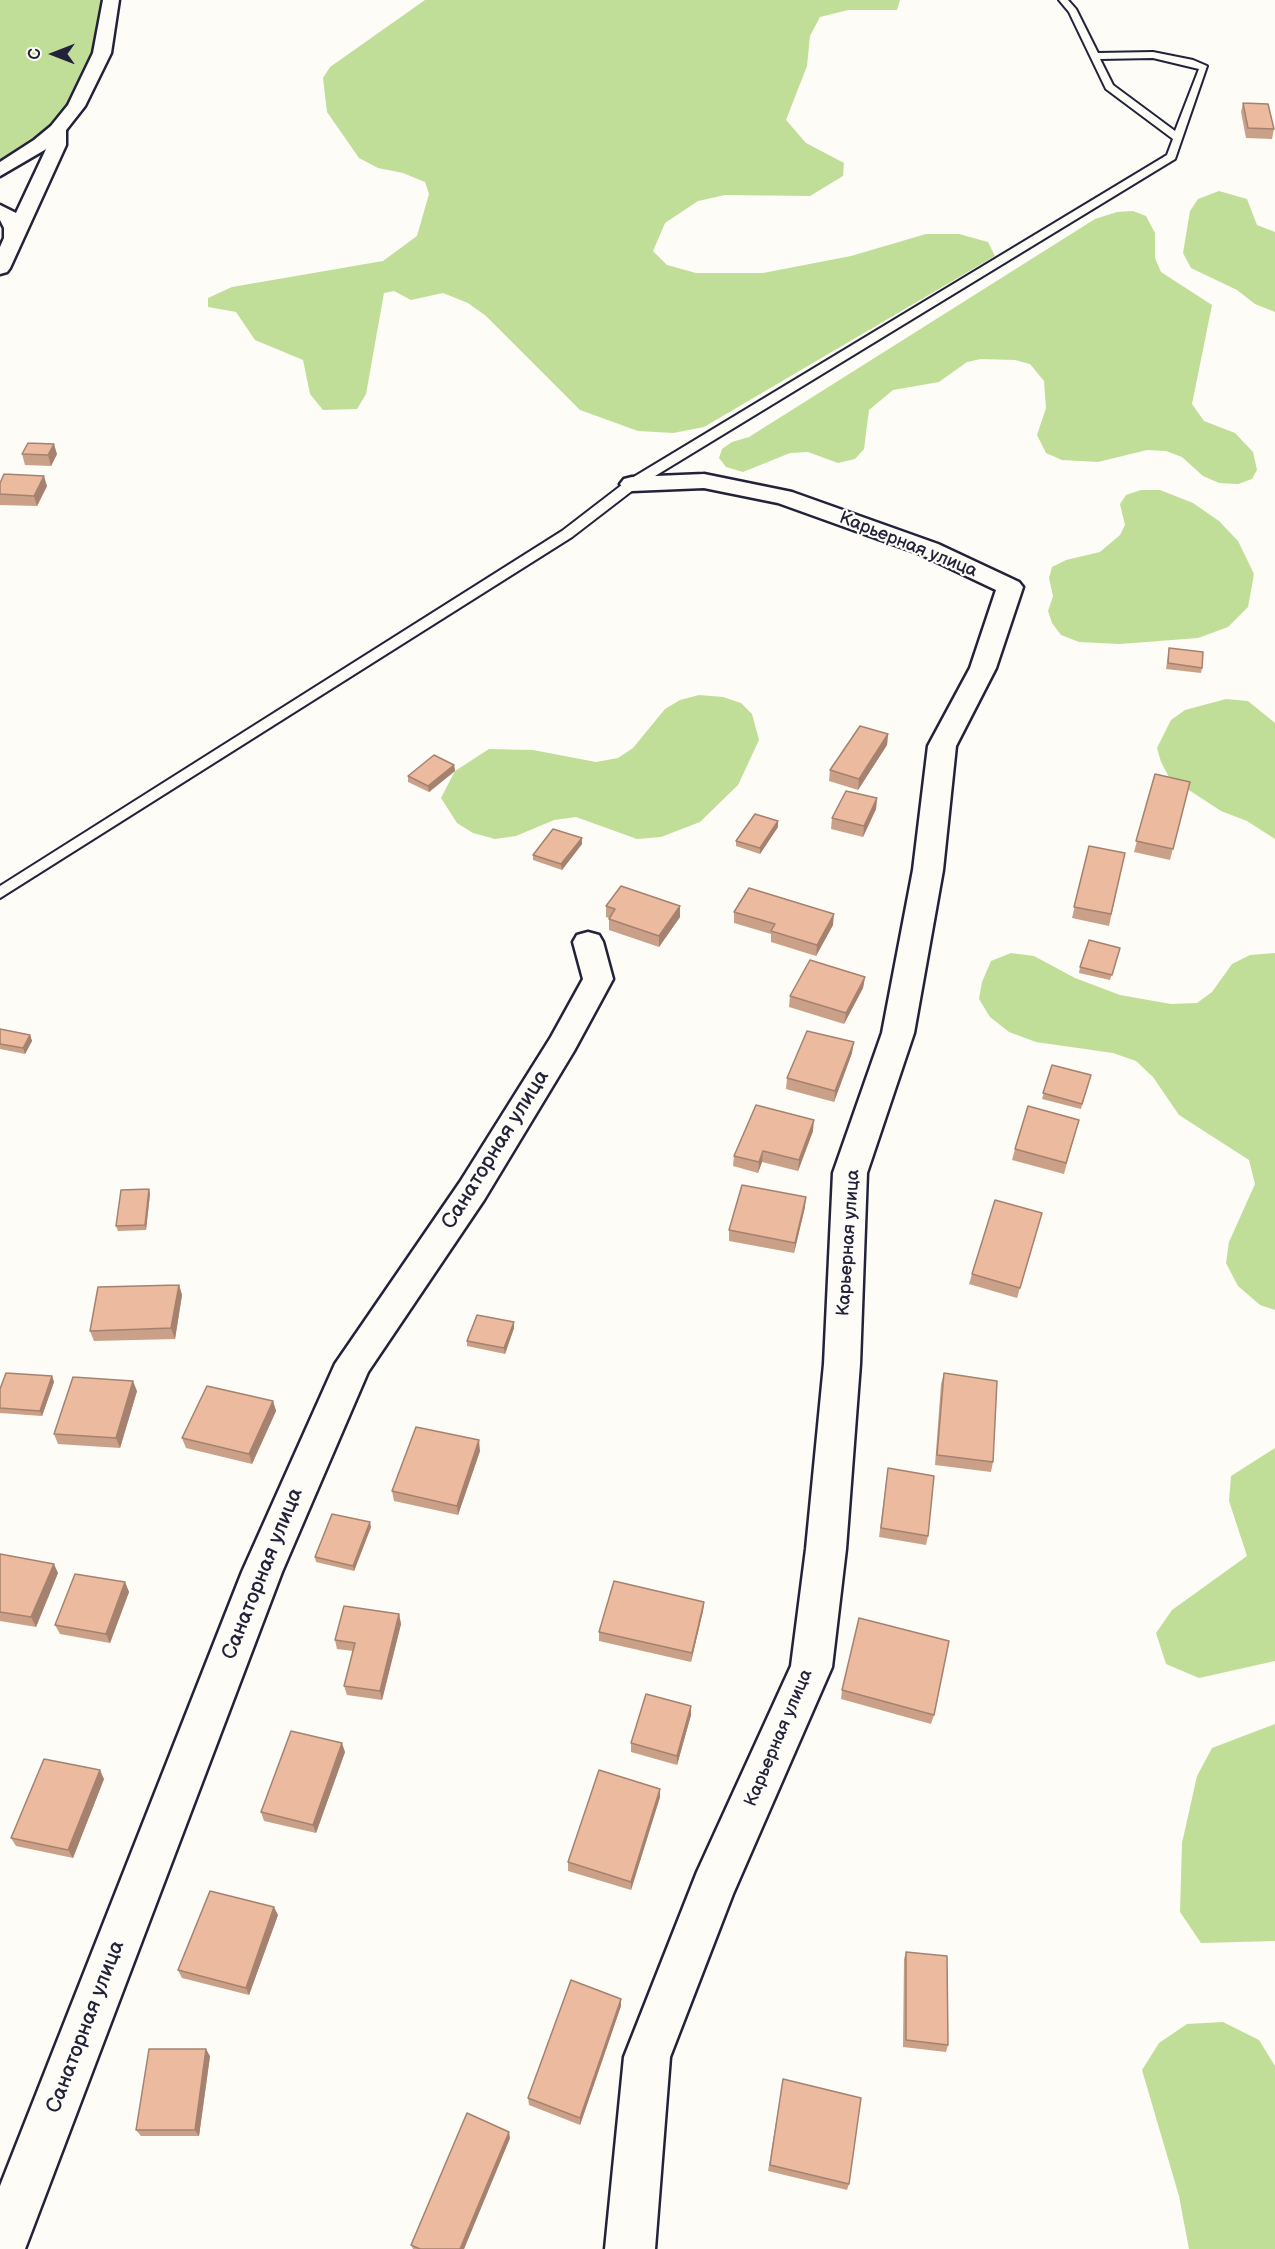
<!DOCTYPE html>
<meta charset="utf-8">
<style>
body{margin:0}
#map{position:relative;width:1275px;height:2249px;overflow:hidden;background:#fdfcf7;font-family:"Balsamiq Sans",sans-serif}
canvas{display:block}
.north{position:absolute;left:24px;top:24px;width:60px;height:60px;-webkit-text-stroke:4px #fdfcf7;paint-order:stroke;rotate:270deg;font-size:16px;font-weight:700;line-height:24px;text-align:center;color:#22223b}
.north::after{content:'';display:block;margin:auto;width:21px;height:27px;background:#22223b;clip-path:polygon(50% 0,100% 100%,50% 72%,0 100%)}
</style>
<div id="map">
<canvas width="1275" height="2249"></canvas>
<div class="north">С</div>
</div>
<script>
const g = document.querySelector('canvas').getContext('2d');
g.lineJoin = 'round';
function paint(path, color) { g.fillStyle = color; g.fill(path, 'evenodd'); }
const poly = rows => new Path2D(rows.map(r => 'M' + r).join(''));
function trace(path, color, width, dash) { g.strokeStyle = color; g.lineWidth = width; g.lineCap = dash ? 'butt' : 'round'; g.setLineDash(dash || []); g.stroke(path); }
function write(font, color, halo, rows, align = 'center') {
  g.font = font + ' "Balsamiq Sans",sans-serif'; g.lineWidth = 4.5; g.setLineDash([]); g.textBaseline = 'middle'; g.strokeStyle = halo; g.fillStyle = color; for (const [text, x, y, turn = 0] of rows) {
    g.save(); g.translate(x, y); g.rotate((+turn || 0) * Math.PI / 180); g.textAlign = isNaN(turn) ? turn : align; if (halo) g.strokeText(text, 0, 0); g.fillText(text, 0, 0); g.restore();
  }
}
const green = poly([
 [0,0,108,0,99,59,58,130,0,170],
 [425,0,900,0,897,10,848,10,820,17,810,36,807,66,786,120,806,143,844,163,843,176,810,196,725,195,698,201,665,223,653,251,667,265,696,273,763,273,851,256,926,234,959,234,988,242,995,256,704,427,673,433,638,431,580,410,486,316,468,303,443,293,411,300,394,291,384,293,366,394,357,409,323,410,310,394,303,360,255,340,236,312,208,307,208,298,232,287,383,261,417,236,429,194,425,182,403,173,378,168,359,158,327,112,323,78,330,67],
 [1219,191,1247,199,1257,225,1275,232,1275,312,1255,304,1237,290,1191,268,1183,253,1190,211,1198,199],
 [1133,211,1146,216,1155,233,1155,258,1161,272,1212,305,1192,404,1204,421,1235,433,1253,452,1257,470,1252,479,1238,484,1219,483,1203,476,1182,457,1166,451,1147,450,1098,462,1062,460,1046,453,1037,435,1046,408,1044,381,1030,364,1015,360,981,359,967,362,939,382,893,390,869,410,864,449,855,459,838,463,808,452,790,453,743,472,726,467,719,458,722,449,732,442,749,437,1095,219,1117,212],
 [1141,490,1160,490,1193,503,1219,521,1238,541,1254,574,1248,607,1228,627,1198,638,1120,644,1079,642,1061,635,1052,623,1048,611,1053,596,1049,578,1052,567,1066,560,1100,552,1120,535,1125,525,1120,504,1126,495],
 [699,695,723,697,741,703,752,714,759,740,738,785,700,822,661,837,637,839,576,817,554,820,516,836,495,839,473,833,457,823,441,798,455,771,489,749,533,750,596,762,618,758,633,748,665,709,680,700],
 [1226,699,1248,701,1275,723,1275,839,1247,821,1221,811,1169,777,1161,762,1157,748,1171,720,1185,710],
 [1011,953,1034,956,1075,978,1120,995,1171,1004,1197,1003,1212,992,1232,964,1250,955,1275,953,1275,1310,1260,1305,1238,1286,1226,1263,1229,1242,1255,1184,1249,1160,1179,1115,1153,1077,1136,1061,1113,1053,1036,1042,1009,1032,990,1017,979,999,982,982,991,961],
 [1275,1448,1275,1661,1199,1678,1166,1664,1156,1633,1172,1610,1247,1556,1229,1501,1231,1476],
 [1275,1724,1275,1941,1201,1943,1180,1912,1182,1843,1197,1776,1212,1748],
 [1223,2022,1259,2040,1275,2066,1275,2249,1189,2249,1179,2196,1142,2070,1159,2043,1187,2024]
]);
const lane = poly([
 [1059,0,1068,0,1076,9,1098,53,1153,52,1193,60,1207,66,1175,159,637,487,572,537,0,898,0,886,562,531,627,481,1167,155,1173,139,1106,89,1069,12,1059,0],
 [1153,58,1199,69,1175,131,1113,85,1100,59,1153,58]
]);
const street = poly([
 [57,125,66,130,66,145,10,268,7,272,0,274,0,247,4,238,4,228,0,220,0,205,16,213,48,145,48,130,57,125],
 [704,474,792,492,938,544,1019,582,1023,587,996,668,956,746,943,870,914,1033,867,1173,860,1364,846,1549,832,1667,733,1894,670,2057,655,2249,605,2249,624,2057,697,1872,791,1666,806,1549,824,1364,833,1173,882,1033,913,870,928,746,970,668,996,590,920,554,778,503,704,488,632,491,624,489,620,484,624,479,632,477,704,474],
 [588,932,599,935,603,942,613,979,574,1051,484,1200,368,1372,282,1572,25,2249,0,2249,0,2186,242,1572,335,1364,460,1182,551,1037,583,979,573,942,577,935,588,932]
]);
const secondary = poly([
 [103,0,119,0,111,53,85,106,63,134,48,148,0,176,0,162,34,140,51,126,68,105,93,53,103,0]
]);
const wall = poly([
 [1243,103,1274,129,1272,139,1246,138,1241,112],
 [22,454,57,454,51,466,25,465],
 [0,483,47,486,37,506,0,505],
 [1169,648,1202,668,1201,673,1166,669],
 [888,734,887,745,858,790,829,781,830,770],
 [454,765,455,771,429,792,408,782,408,776],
 [1155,774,1190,782,1170,860,1134,852],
 [877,798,876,809,863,837,831,829,832,818],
 [778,827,760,854,736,846,736,841],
 [582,838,582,844,562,870,533,860,533,855],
 [1089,846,1125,853,1109,926,1072,918],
 [606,906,680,917,659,947,609,930,609,918,606,917],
 [734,912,833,925,816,956,771,942,771,934,734,923],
 [1120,948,1110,980,1079,973,1080,967],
 [865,977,863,988,844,1024,789,1007,790,996],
 [0,1029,30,1035,32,1041,25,1054,0,1049],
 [852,1053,834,1102,786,1089,787,1078],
 [1052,1065,1091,1075,1081,1109,1042,1099],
 [1079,1120,1064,1174,1012,1160,1015,1149],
 [813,1131,798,1171,762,1162,758,1173,733,1166,734,1156],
 [150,1194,146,1230,118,1231,116,1226],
 [805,1207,794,1253,729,1241,729,1230],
 [1039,1224,1017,1298,969,1284,972,1274],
 [179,1285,182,1295,175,1339,94,1341,90,1331],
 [514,1322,514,1328,505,1354,467,1346,467,1341],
 [944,1373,993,1462,991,1472,935,1465,941,1384],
 [52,1376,54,1382,42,1416,0,1413,0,1389],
 [137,1391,120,1448,58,1444,54,1434],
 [273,1401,276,1411,252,1464,186,1448,182,1438],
 [480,1451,458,1515,394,1501,392,1491],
 [888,1468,928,1536,926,1545,879,1537],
 [371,1527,354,1571,316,1562,315,1557],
 [0,1554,58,1573,36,1627,0,1621],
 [125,1582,129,1592,110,1643,60,1634,55,1625],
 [704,1602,703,1611,691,1662,599,1641,599,1632],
 [399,1614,401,1624,382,1700,347,1695,344,1686,353,1651,337,1649,335,1640],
 [842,1690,934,1715,931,1724,841,1699],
 [691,1706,691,1715,677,1765,631,1752,631,1743],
 [345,1752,316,1833,264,1821,261,1812],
 [104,1779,73,1858,16,1846,11,1838],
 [660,1789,660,1797,631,1890,568,1871,568,1862],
 [278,1915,249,1995,182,1978,178,1970],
 [906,1952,948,2045,946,2052,903,2047,904,1959],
 [621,1999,621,2006,580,2125,529,2105,528,2098],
 [210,2056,199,2136,141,2136,136,2130],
 [783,2079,849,2184,847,2190,768,2171],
 [510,2138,464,2249,413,2249,411,2245]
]);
const shadedWall = poly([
 [54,444,57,454,51,466,48,455],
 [44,476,47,486,37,506,34,496],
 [888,734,887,745,858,790,859,779],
 [454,765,455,771,429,792,428,786],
 [877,798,876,809,863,837,864,826],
 [778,821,778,827,760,854,760,848],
 [582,838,582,844,562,870,561,864],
 [680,906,680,917,659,947,659,936],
 [834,914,833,925,816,956,817,945],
 [865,977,863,988,844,1024,846,1013],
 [30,1035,32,1041,25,1054,23,1048],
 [854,1042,852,1053,834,1102,835,1091],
 [814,1120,813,1131,798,1171,799,1160],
 [763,1151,762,1162,758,1173,759,1162],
 [149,1189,150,1194,146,1230,145,1225],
 [806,1197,805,1207,794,1253,795,1243],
 [179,1285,182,1295,175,1339,171,1328],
 [514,1322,514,1328,505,1354,504,1348],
 [52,1376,54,1382,42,1416,40,1411],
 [133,1381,137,1391,120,1448,116,1438],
 [273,1401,276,1411,252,1464,249,1454],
 [479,1440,480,1451,458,1515,457,1506],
 [370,1522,371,1527,354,1571,353,1566],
 [54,1564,58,1573,36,1627,31,1617],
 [125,1582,129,1592,110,1643,106,1634],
 [704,1602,703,1611,691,1662,692,1653],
 [399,1614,401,1624,382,1700,380,1691],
 [691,1706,691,1715,677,1765,677,1756],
 [342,1743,345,1752,316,1833,313,1825],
 [100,1770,104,1779,73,1858,68,1850],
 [660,1789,660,1797,631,1890,631,1882],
 [274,1907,278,1915,249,1995,246,1988],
 [621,1999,621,2006,580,2125,580,2118],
 [206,2049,210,2056,199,2136,195,2130],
 [509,2132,510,2138,464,2249,460,2249]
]);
const building = poly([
 [1243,103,1268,104,1274,129,1248,128,1243,103],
 [28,443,54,444,48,455,22,454,28,443],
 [4,474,44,476,34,496,0,494,0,483,4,474],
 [1169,648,1203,652,1202,668,1168,663,1169,648],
 [860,726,888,734,859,779,830,770,860,726],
 [434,755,454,765,428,786,408,776,434,755],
 [1155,774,1190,782,1173,849,1136,841,1155,774],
 [846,791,877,798,864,826,832,818,846,791],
 [755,814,778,821,760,848,736,841,755,814],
 [553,829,582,838,561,864,533,855,553,829],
 [1089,846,1125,853,1111,914,1074,907,1089,846],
 [621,886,680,906,659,936,609,919,615,909,606,906,621,886],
 [749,888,834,914,817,945,771,931,775,924,734,912,749,888],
 [1089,940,1120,948,1112,975,1080,967,1089,940],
 [810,960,865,977,846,1013,790,996,810,960],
 [0,1029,30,1035,23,1048,0,1044,0,1029],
 [807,1031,854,1042,835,1091,787,1078,807,1031],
 [1052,1065,1091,1075,1082,1104,1043,1093,1052,1065],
 [756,1105,814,1120,799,1160,763,1151,759,1162,734,1156,756,1105],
 [1028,1106,1079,1120,1066,1163,1015,1149,1028,1106],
 [742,1185,806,1197,795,1243,729,1230,742,1185],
 [149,1189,145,1225,116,1226,121,1190,149,1189],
 [995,1200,1042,1213,1020,1288,972,1274,995,1200],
 [179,1285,171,1328,90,1331,98,1287,179,1285],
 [477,1315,514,1322,504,1348,467,1341,477,1315],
 [6,1373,52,1376,40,1411,0,1408,0,1389,6,1373],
 [944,1373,997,1381,993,1462,937,1455,944,1373],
 [73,1377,133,1381,116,1438,54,1434,73,1377],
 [207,1386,273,1401,249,1454,182,1438,207,1386],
 [416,1427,479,1440,457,1506,392,1491,416,1427],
 [888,1468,934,1476,928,1536,881,1528,888,1468],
 [332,1514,370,1522,353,1566,315,1557,332,1514],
 [0,1554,54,1564,31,1617,0,1612,0,1554],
 [75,1574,125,1582,106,1634,55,1625,75,1574],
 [614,1581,704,1602,692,1653,599,1632,614,1581],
 [344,1606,399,1614,380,1691,344,1686,355,1643,335,1640,344,1606],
 [859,1618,949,1641,934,1715,842,1690,859,1618],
 [646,1694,691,1706,677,1756,631,1743,646,1694],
 [291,1731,342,1743,313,1825,261,1812,291,1731],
 [44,1759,100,1770,68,1850,11,1838,44,1759],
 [599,1770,660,1789,631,1882,568,1862,599,1770],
 [210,1891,274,1907,246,1988,178,1970,210,1891],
 [906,1952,947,1956,948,2045,906,2040,906,1952],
 [571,1980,621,1999,580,2118,528,2098,571,1980],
 [149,2049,206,2049,195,2130,136,2130,149,2049],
 [783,2079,861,2098,849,2184,770,2165,783,2079],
 [467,2113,509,2132,460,2249,420,2249,411,2245,467,2113]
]);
const streetNames = [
 ["Карьерная улица",908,545,22],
 ["Карьерная улица",849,1243,-86],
 ["Карьерная улица",779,1738,-67]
];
const nearStreetnames = [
 ["Санаторная улица",496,1150,-58],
 ["Санаторная улица",263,1574,-68],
 ["Санаторная улица",86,2027,-69]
];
paint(green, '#c0de97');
trace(lane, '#22223b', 4);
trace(street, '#22223b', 5);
trace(secondary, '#22223b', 5);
paint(lane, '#fdfcf7');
paint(street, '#fdfcf7');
paint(secondary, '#fdfcf7');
paint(wall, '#cba088');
paint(shadedWall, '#a5826f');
paint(building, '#ecba9e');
trace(building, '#a5826f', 1.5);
write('18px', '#22223b', '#fdfcf7', streetNames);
write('21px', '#22223b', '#fdfcf7', nearStreetnames);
</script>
